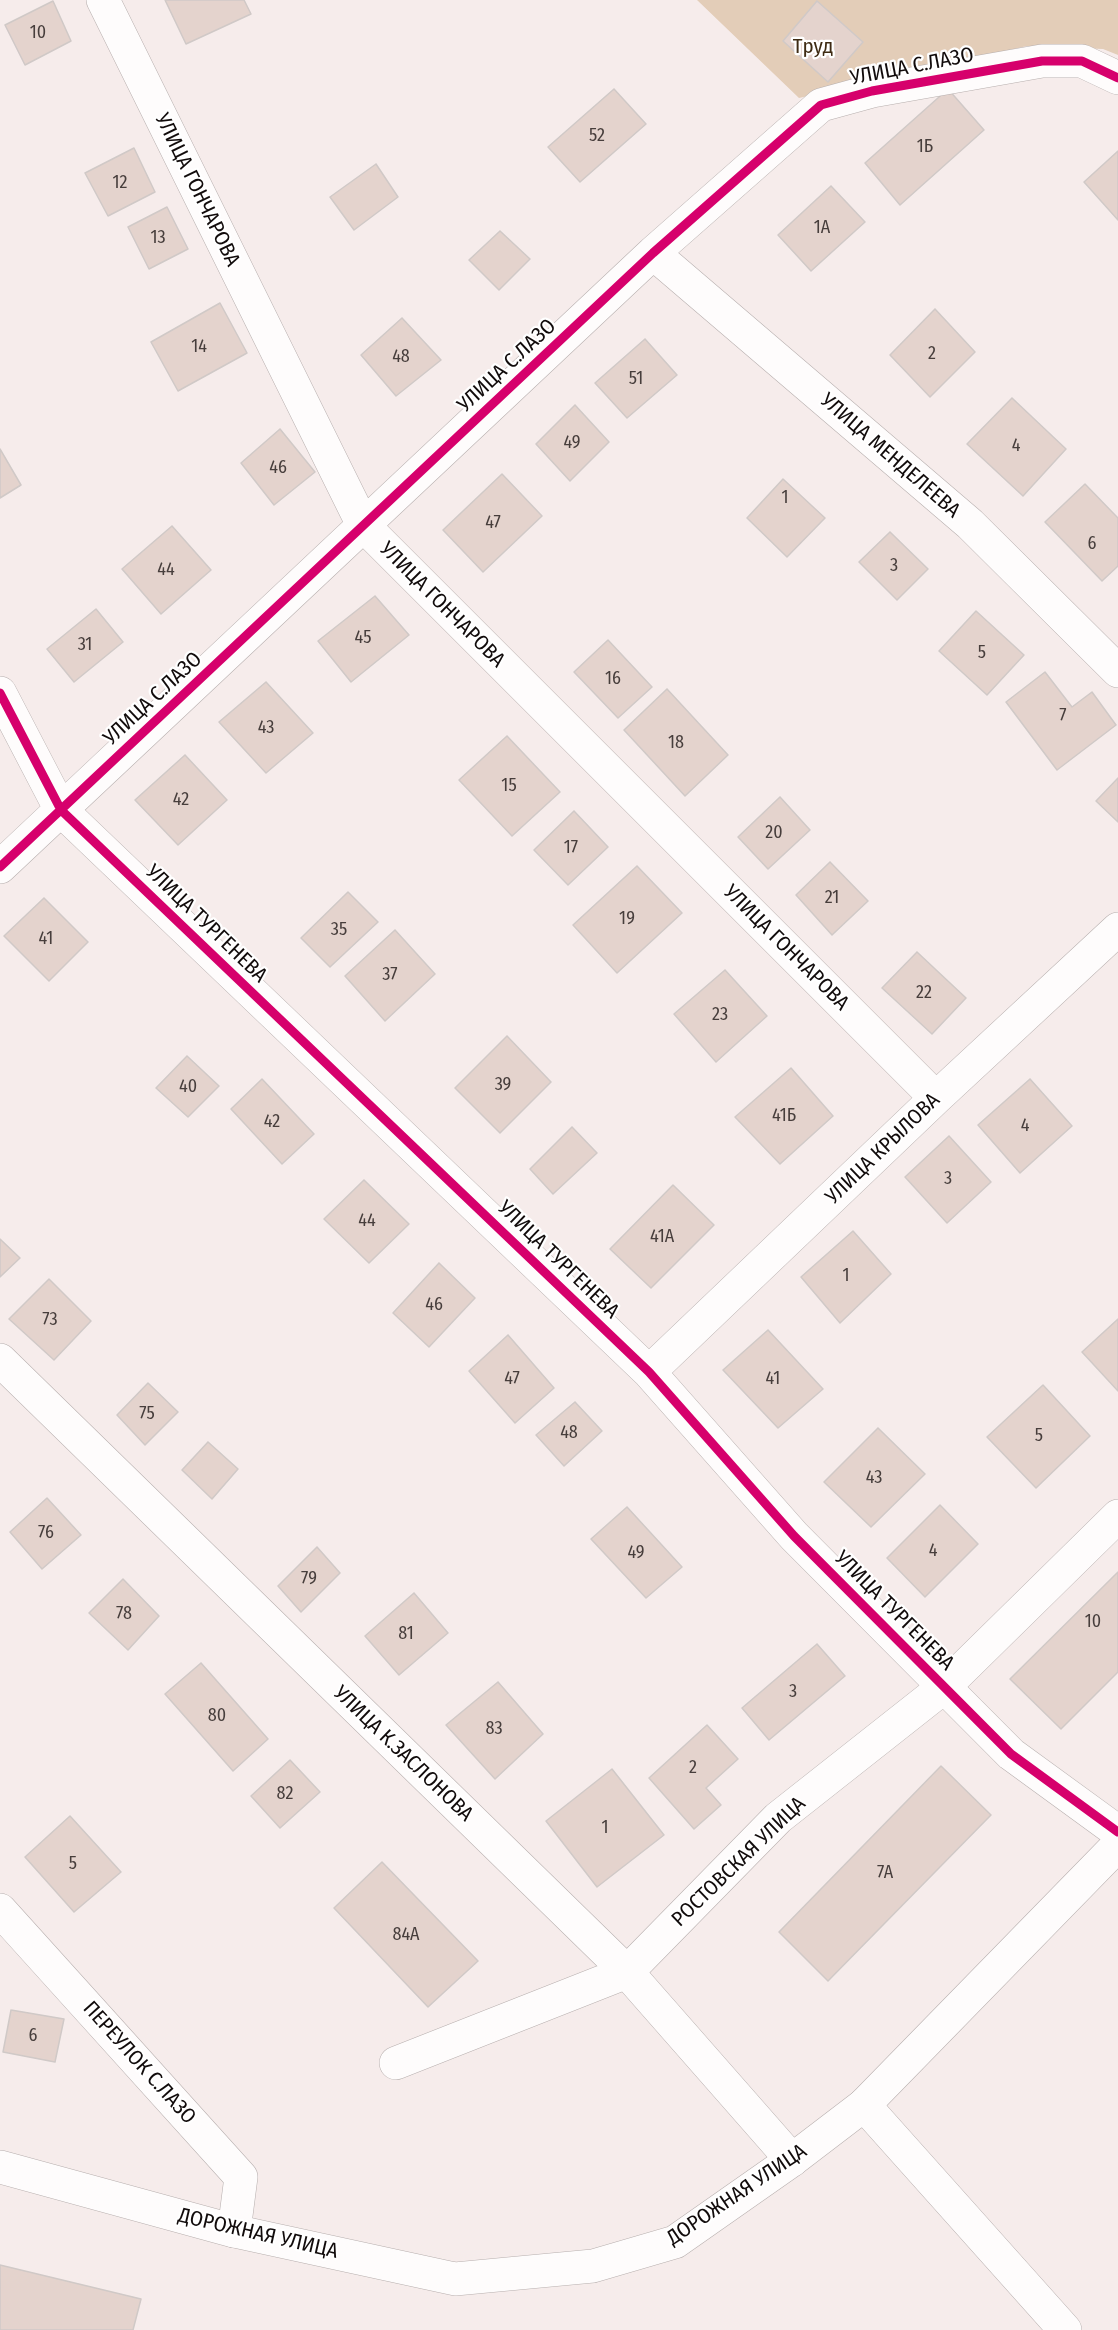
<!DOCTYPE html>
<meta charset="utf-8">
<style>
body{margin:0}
canvas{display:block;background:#f6eceb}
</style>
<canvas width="1118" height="2330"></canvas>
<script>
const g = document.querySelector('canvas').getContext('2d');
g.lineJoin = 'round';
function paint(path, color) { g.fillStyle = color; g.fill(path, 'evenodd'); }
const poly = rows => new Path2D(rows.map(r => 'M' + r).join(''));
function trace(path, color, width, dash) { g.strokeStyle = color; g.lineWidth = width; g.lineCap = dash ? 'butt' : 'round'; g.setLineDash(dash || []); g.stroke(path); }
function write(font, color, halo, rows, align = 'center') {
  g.font = font + ' "Fira Sans Condensed",sans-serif'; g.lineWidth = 4.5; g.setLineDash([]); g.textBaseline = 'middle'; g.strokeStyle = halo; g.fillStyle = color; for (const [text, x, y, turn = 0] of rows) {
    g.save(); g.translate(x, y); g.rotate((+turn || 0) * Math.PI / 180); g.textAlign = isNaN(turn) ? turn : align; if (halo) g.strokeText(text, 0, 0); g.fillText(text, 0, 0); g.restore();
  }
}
const green = poly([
 [697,0,1118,0,1118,55,1103,49,1027,46,799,98]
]);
const building = poly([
 [165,0,244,0,251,14,186,44,165,0],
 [53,1,71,41,25,65,5,25,53,1],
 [817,1,863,42,828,82,783,41,817,1],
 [614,89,646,124,580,182,548,147,614,89],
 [948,89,984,130,900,205,865,163,948,89],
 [134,148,155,192,108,216,85,173,134,148],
 [1118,151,1118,220,1084,182,1118,151],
 [376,164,398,197,354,230,330,197,376,164],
 [831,186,865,222,811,271,778,235,831,186],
 [167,207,188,249,149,269,128,227,167,207],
 [500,231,530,259,499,290,469,260,500,231],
 [220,303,247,353,178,391,151,342,220,303],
 [935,309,975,352,930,397,890,355,935,309],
 [402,318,441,360,396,396,361,355,402,318],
 [645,339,677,375,627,418,595,383,645,339],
 [1012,398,1066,449,1023,496,967,444,1012,398],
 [575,405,609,442,570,481,536,444,575,405],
 [280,429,315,472,274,505,241,463,280,429],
 [0,449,21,485,0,498,0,449],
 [502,474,542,516,483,572,443,530,502,474],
 [783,479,825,518,787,557,747,518,783,479],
 [1085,484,1118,518,1118,566,1102,581,1045,522,1085,484],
 [172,526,211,570,161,614,122,569,172,526],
 [890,532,928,569,897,600,859,562,890,532],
 [375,596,409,635,351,682,318,641,375,596],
 [96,609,123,642,74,682,47,649,96,609],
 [976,611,1024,655,987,695,939,651,976,611],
 [608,640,652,687,618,718,574,672,608,640],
 [1045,672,1072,707,1092,692,1116,725,1057,770,1006,702,1045,672],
 [266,682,313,733,266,773,219,722,266,682],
 [667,689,728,755,685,796,624,730,667,689],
 [507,736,560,792,512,836,459,780,507,736],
 [185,755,227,800,178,845,135,800,185,755],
 [1118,778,1118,822,1096,801,1118,778],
 [780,797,810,830,768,869,738,837,780,797],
 [574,811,608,847,568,885,534,850,574,811],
 [830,862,868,901,832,935,796,895,830,862],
 [637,866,682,913,617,973,573,925,637,866],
 [348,892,378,922,330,967,301,938,348,892],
 [44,898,88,942,49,981,4,936,44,898],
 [395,930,435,974,385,1021,345,976,395,930],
 [917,952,966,998,932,1034,882,988,917,952],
 [725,970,767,1016,716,1062,674,1014,725,970],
 [507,1036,551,1082,500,1133,455,1088,507,1036],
 [187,1056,219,1086,188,1117,156,1088,187,1056],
 [791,1068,833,1116,780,1164,735,1117,791,1068],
 [262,1079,314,1134,282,1164,231,1109,262,1079],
 [1030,1079,1072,1126,1020,1173,978,1125,1030,1079],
 [572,1127,597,1153,553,1194,530,1169,572,1127],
 [949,1136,991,1182,947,1223,905,1177,949,1136],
 [364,1180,409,1224,369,1263,324,1219,364,1180],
 [673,1185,714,1225,651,1288,610,1249,673,1185],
 [853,1231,891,1274,840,1323,801,1277,853,1231],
 [0,1239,20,1258,0,1277,0,1239],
 [439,1263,475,1298,429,1347,393,1313,439,1263],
 [49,1279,91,1321,54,1360,9,1319,49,1279],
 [1118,1319,1118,1391,1082,1352,1118,1319],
 [768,1330,823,1389,778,1428,723,1370,768,1330],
 [508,1335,554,1388,515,1423,469,1371,508,1335],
 [148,1383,178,1412,145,1445,117,1415,148,1383],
 [1043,1385,1090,1436,1036,1488,987,1437,1043,1385],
 [575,1402,602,1431,564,1466,536,1435,575,1402],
 [878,1428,925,1474,871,1527,824,1482,878,1428],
 [208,1442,238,1469,212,1499,182,1470,208,1442],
 [47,1498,81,1535,42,1569,10,1532,47,1498],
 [940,1505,978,1544,925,1597,887,1558,940,1505],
 [627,1507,682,1567,646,1598,591,1539,627,1507],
 [317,1547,340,1573,301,1612,278,1586,317,1547],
 [1118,1572,1118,1672,1061,1729,1010,1679,1118,1572],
 [123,1579,159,1616,128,1650,89,1613,123,1579],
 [414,1593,448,1633,399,1675,365,1636,414,1593],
 [817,1644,845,1676,769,1740,742,1708,817,1644],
 [201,1663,268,1739,233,1771,165,1694,201,1663],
 [498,1682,543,1734,495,1779,446,1725,498,1682],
 [707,1725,738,1759,706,1788,721,1805,694,1829,649,1778,707,1725],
 [290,1760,320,1792,280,1828,251,1796,290,1760],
 [941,1766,991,1815,828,1981,779,1932,941,1766],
 [612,1769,664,1835,597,1887,546,1821,612,1769],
 [70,1816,121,1872,74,1912,25,1857,70,1816],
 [382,1862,478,1961,428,2007,334,1908,382,1862],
 [11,2010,64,2019,55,2062,3,2052,11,2010],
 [0,2265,141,2299,133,2330,0,2330,0,2265]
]);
const minor = poly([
 [103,0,363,525,936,1098],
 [653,253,970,524,1118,671],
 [0,693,61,810,649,1372,794,1536,1011,1754,1118,1832],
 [0,867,653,253,821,105,872,91,1042,61,1082,61,1118,78],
 [0,1360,627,1972,792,2160],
 [649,1372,936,1098,1118,929],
 [0,1910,241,2177,234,2231],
 [396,2063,627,1972,778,1818,944,1687,1118,1516],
 [864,2105,1065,2330]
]);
const tertiary = poly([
 [0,2167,234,2231,455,2279,593,2266,675,2242,792,2160,864,2105,1118,1845]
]);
const cycleway = poly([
 [0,693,61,810,649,1372,794,1536,1011,1754,1118,1832],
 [0,867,653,253,821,105,872,91,1042,61,1082,61,1118,78]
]);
const numberNames = [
 ["10",38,33],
 ["52",597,136],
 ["1Б",925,147],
 ["12",120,183],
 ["1А",822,228],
 ["13",158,238],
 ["14",199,347],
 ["2",932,354],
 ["48",401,357],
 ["51",636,379],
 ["49",572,443],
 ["4",1016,446],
 ["46",278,468],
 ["1",785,498],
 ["47",493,523],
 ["6",1092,544],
 ["3",894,566],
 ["44",166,570],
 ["45",363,638],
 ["31",85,645],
 ["5",982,653],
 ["16",613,679],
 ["7",1063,716],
 ["43",266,728],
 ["18",676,743],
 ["15",509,786],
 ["42",181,800],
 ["20",774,833],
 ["17",571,848],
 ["21",832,898],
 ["19",627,919],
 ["35",339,930],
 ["41",46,939],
 ["37",390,975],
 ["22",924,993],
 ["23",720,1015],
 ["39",503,1085],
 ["40",188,1087],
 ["41Б",784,1116],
 ["42",272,1122],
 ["4",1025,1126],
 ["3",948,1179],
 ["44",367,1221],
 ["41А",662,1237],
 ["1",846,1276],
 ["46",434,1305],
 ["73",50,1320],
 ["47",512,1379],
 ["41",773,1379],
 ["75",147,1414],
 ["48",569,1433],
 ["5",1039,1436],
 ["43",874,1478],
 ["76",46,1533],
 ["4",933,1551],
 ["49",636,1553],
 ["79",309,1579],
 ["78",124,1614],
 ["10",1093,1622],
 ["81",406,1634],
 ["3",793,1692],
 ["80",217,1716],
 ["83",494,1729],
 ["2",693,1768],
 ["82",285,1794],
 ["1",605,1828],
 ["5",73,1864],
 ["7А",885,1873],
 ["84А",406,1935],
 ["6",33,2036]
];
const parkNames = [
 ["Труд",813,47]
];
const streetNames = [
 ["УЛИЦА С.ЛАЗО",912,67,-11],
 ["УЛИЦА ГОНЧАРОВА",197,190,64],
 ["УЛИЦА С.ЛАЗО",507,366,-43],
 ["УЛИЦА МЕНДЕЛЕЕВА",890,456,41],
 ["УЛИЦА ГОНЧАРОВА",442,605,45],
 ["УЛИЦА С.ЛАЗО",153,699,-43],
 ["УЛИЦА ТУРГЕНЕВА",206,924,44],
 ["УЛИЦА ГОНЧАРОВА",786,948,45],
 ["УЛИЦА КРЫЛОВА",883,1149,-44],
 ["УЛИЦА ТУРГЕНЕВА",558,1260,44],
 ["УЛИЦА ТУРГЕНЕВА",894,1611,45],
 ["УЛИЦА К.ЗАСЛОНОВА",403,1754,44],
 ["РОСТОВСКАЯ УЛИЦА",739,1862,-44],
 ["ПЕРЕУЛОК С.ЛАЗО",139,2063,48],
 ["ДОРОЖНАЯ УЛИЦА",737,2195,-34],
 ["ДОРОЖНАЯ УЛИЦА",258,2234,13]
];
paint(green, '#e3cdb8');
paint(building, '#e4d3cd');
trace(building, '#d0c9c7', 1.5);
trace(minor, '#b7afae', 34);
trace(tertiary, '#b7afae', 34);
trace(minor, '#fefcfc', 33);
trace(tertiary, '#fefcfc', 33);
trace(cycleway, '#d6006c', 9);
write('18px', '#473e3c', null, numberNames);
write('21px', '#3e2b13', '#fff', parkNames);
write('21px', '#110b0b', '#fff', streetNames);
</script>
